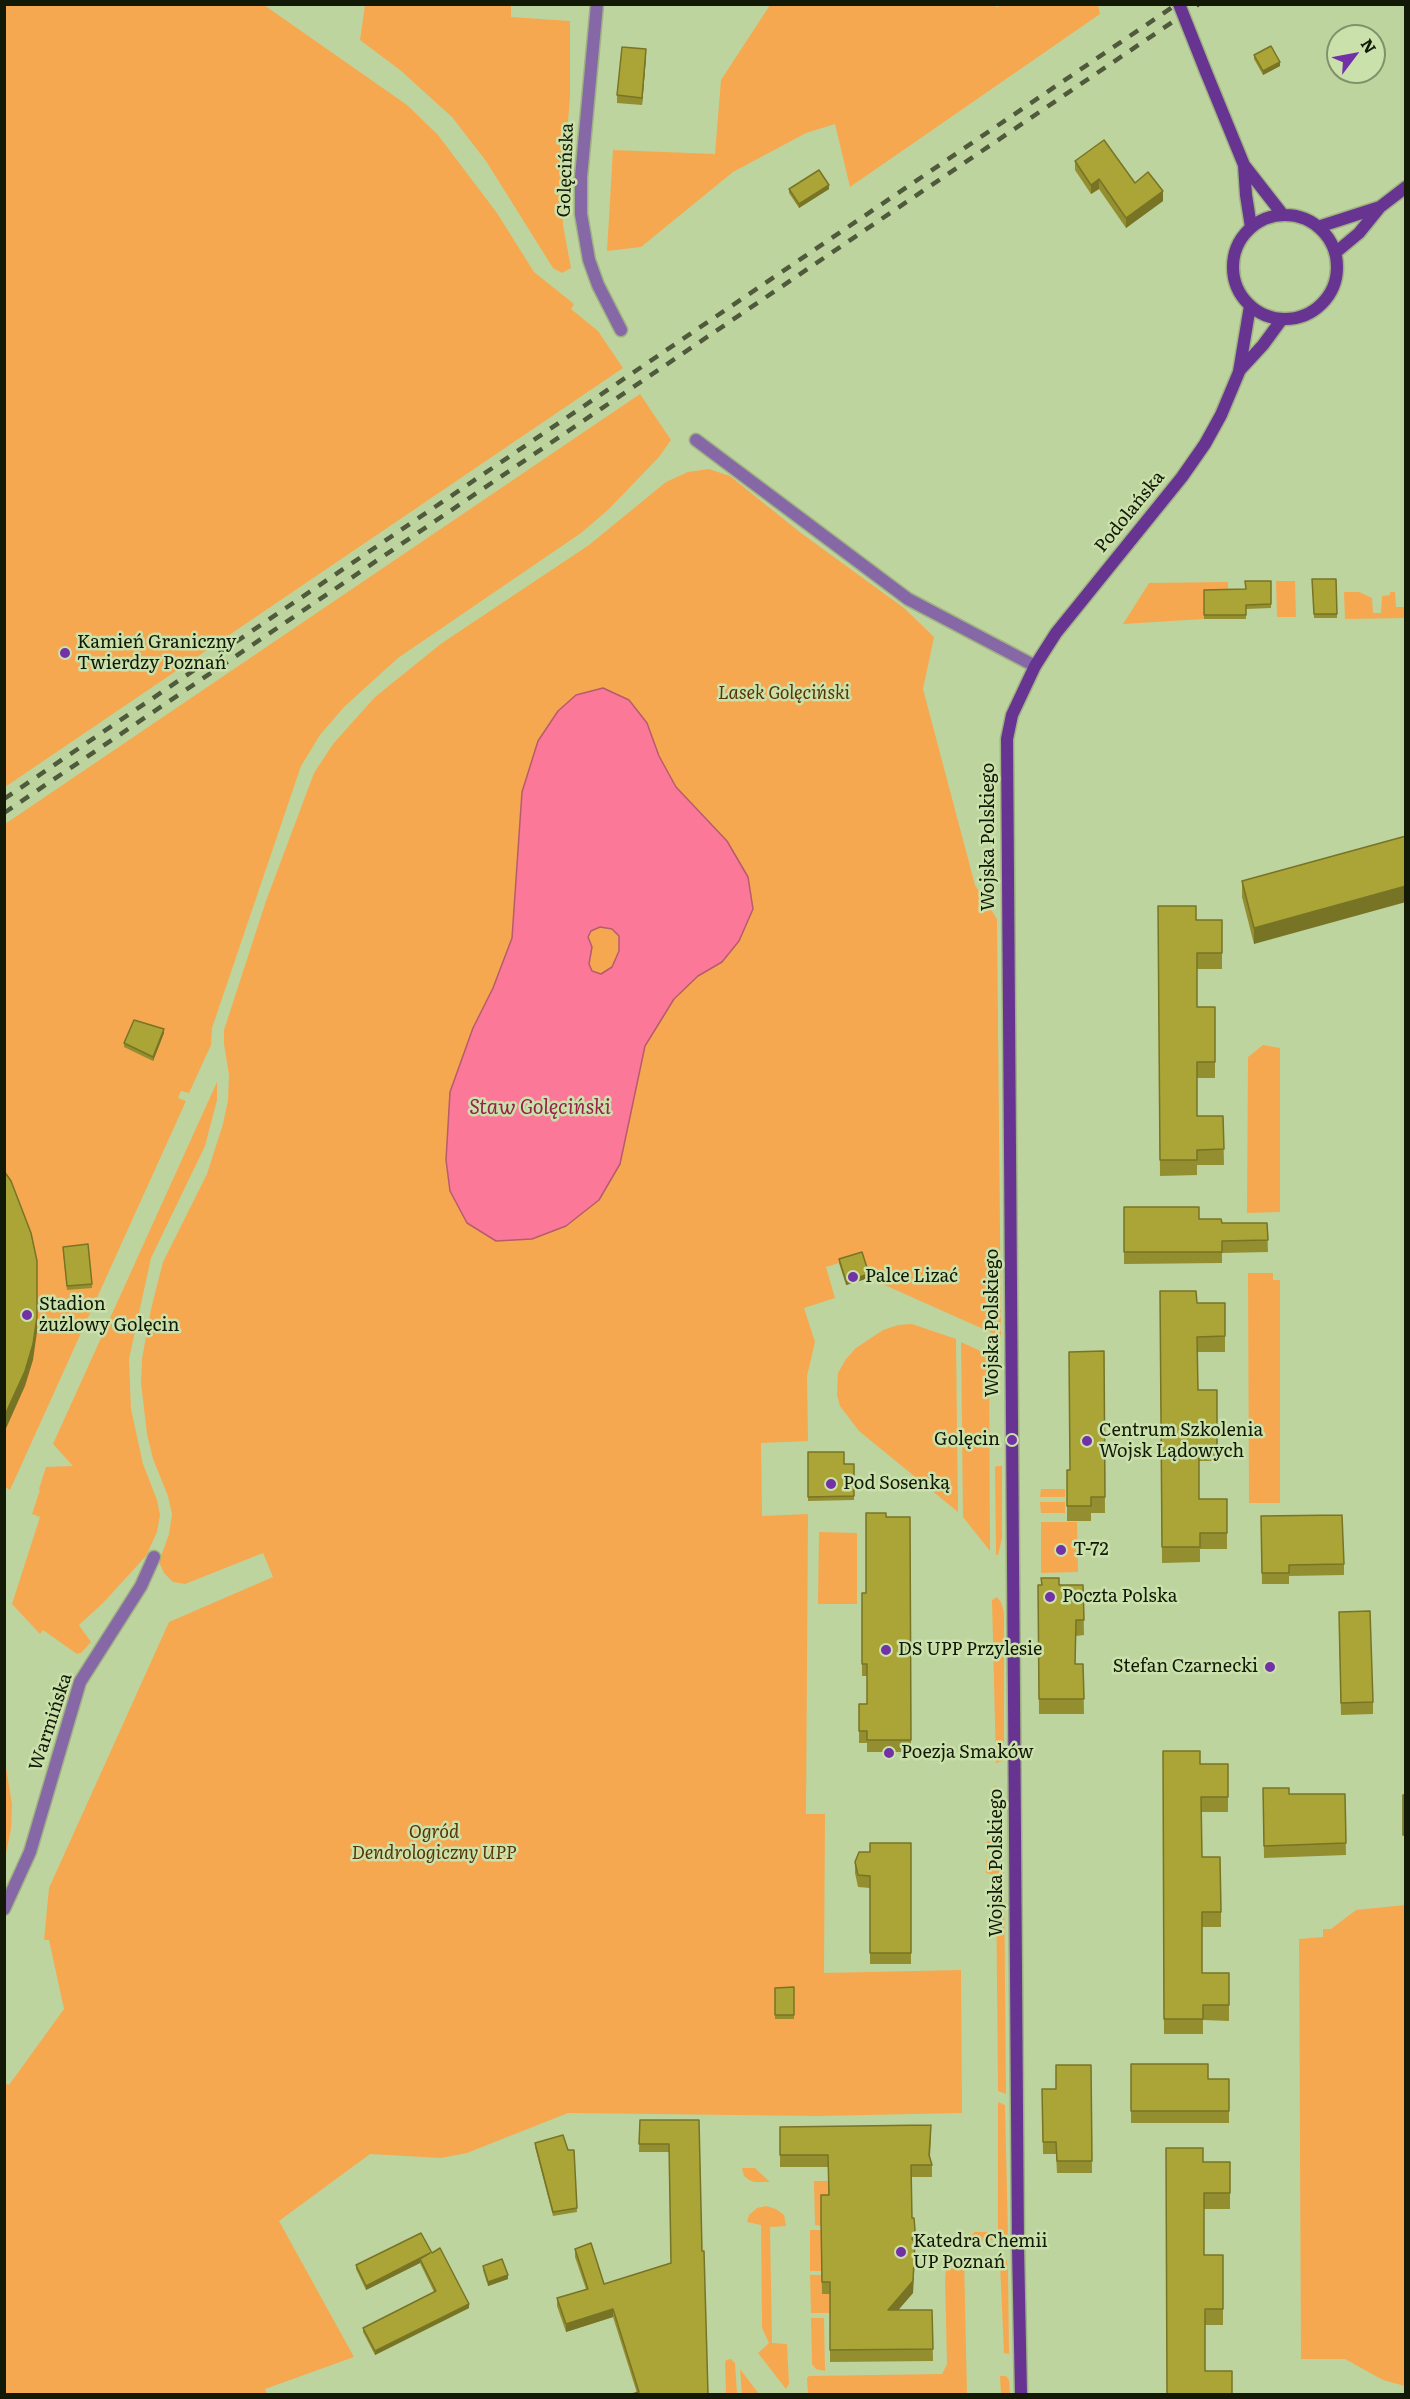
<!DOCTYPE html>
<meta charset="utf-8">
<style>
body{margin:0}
#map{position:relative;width:1410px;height:2399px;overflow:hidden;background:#bed49e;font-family:Literata,serif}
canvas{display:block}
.frame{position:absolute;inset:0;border:6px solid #121906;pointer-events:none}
.north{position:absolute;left:1326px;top:24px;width:60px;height:60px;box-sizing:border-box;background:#cbe1ab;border:2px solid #819169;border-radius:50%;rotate:58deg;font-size:16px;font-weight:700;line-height:24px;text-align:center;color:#121906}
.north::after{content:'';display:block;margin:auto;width:21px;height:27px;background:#7231a6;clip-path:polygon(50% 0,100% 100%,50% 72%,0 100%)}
</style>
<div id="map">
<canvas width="1410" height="2399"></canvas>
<div class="frame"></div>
<div class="north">N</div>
</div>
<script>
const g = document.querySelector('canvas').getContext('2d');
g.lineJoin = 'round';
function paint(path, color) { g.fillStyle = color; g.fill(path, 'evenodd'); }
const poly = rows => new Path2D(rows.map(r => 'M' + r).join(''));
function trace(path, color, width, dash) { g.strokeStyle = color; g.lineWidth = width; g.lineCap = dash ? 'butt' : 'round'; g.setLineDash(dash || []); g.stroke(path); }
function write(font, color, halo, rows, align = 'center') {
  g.font = font + ' Literata,serif'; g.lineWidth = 5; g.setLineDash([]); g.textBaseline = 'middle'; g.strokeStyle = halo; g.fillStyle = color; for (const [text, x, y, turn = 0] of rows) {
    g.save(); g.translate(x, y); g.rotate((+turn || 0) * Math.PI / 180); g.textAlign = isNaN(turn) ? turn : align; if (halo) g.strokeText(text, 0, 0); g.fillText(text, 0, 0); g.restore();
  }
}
const green = poly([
 [5,4,264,5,407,105,438,135,497,213,534,272,574,304,571,309,598,331,623,368,5,787],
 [995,4,996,7,1006,4,1098,5,1100,14,850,187,835,124,806,133,733,172,641,247,607,251,613,150,715,154,721,80,770,5],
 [365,5,511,5,511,17,570,21,570,96,562,200,563,225,571,268,562,273,553,268,486,161,452,117,400,70,360,40],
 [640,394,671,440,659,457,609,509,581,533,398,658,344,707,320,735,301,766,212,1028,211,1045,189,1093,181,1091,178,1098,186,1101,10,1490,5,1487,5,824],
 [709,469,730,476,801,533,904,608,934,637,923,689,975,885,997,919,1001,1337,869,1278,862,1256,826,1267,835,1298,804,1308,815,1342,807,1376,808,1441,761,1443,762,1516,808,1514,806,1814,825,1814,824,1973,961,1970,962,2113,818,2116,568,2113,467,2153,441,2158,370,2154,279,2221,354,2357,265,2389,267,2394,5,2394,4,2083,9,2085,64,2009,49,1940,44,1940,49,1888,169,1622,273,1577,263,1553,185,1584,173,1582,164,1573,159,1562,169,1534,172,1514,168,1496,153,1459,147,1434,141,1383,142,1359,151,1309,163,1262,207,1174,223,1124,228,1100,229,1075,224,1044,224,1030,266,901,314,773,333,744,375,697,442,643,589,545,666,482,688,472],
 [603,688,629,700,647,723,659,756,676,787,727,841,739,941,722,962,698,976,674,999,645,1046,493,988,512,938,522,792],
 [1276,581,1295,581,1296,617,1277,617],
 [1228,582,1228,590,1203,591,1204,619,1123,624,1149,583],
 [1404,589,1405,618,1345,619,1344,592,1359,592,1372,598,1373,613,1381,613,1382,596,1390,595,1390,592,1395,592,1396,607,1404,607],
 [600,927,612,929,619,936,619,951,612,967,601,974,592,971,589,964,592,947,588,937,591,931],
 [1263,1045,1280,1048,1280,1212,1247,1213,1248,1057],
 [217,1082,217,1100,205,1146,151,1258,129,1359,131,1409,143,1464,157,1500,160,1515,157,1532,146,1556,103,1603,79,1625,91,1642,81,1653,77,1654,43,1630,40,1634,12,1604,40,1517,32,1514,40,1490,39,1489,46,1467,73,1466,53,1444],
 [1248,1273,1273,1273,1273,1280,1280,1280,1280,1503,1249,1503],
 [912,1324,956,1339,958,1512,859,1431,840,1406,837,1395,838,1373,846,1359,856,1348,883,1330,898,1325],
 [961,1342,989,1355,990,1551,963,1517],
 [997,1466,1002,1466,1002,1538,998,1555,996,1555,995,1467],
 [1041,1489,1065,1489,1065,1497,1040,1497],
 [1040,1502,1065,1502,1065,1513,1041,1513],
 [1041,1522,1077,1522,1078,1572,1041,1573],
 [819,1532,857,1533,857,1604,818,1604],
 [997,1597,1001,1602,1004,1613,1004,1760,996,1763,992,1600],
 [4,1756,12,1804,11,1829,6,1853],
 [994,1786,1001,1789,1004,1798,1004,1844,999,1846,989,1846,986,1842,995,1839],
 [998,1859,1002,1861,1004,1868,1006,2094,998,2091,996,1875,986,1873,986,1860],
 [1405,1905,1406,1905,1405,2386,1383,2380,1345,2359,1301,2359,1299,1939,1323,1937,1323,1929,1331,1929,1356,1910],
 [998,2102,1005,2105,1008,2234,1001,2240,968,2241,968,2235,974,2234,974,2232,998,2232],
 [742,2168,755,2168,770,2182,754,2182,749,2180,744,2176],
 [828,2177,884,2177,821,2226,815,2225,814,2181,828,2181],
 [766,2206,776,2209,784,2215,786,2226,770,2227,772,2343,787,2344,789,2384,786,2389,758,2353,769,2343,762,2328,761,2225,747,2222,749,2215,757,2208],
 [810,2230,821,2230,822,2271,810,2271],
 [1004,2257,1007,2261,1008,2271,1009,2354,1004,2353,1000,2264,969,2263,969,2258],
 [956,2258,964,2258,967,2394,808,2394,807,2378,809,2376,942,2374,947,2364,945,2280,946,2269,956,2268],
 [810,2275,822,2275,886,2293,830,2313,811,2313],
 [811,2318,824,2318,825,2371,816,2369,812,2364],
 [731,2359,735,2363,737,2394,726,2394,725,2364,726,2360],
 [740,2369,759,2394,742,2394],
 [1000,2376,1006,2376,1009,2380,1010,2394,1001,2394]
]);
const water = poly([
 [603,688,629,700,647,723,659,756,676,787,727,841,748,877,753,909,739,941,722,962,698,976,674,999,645,1046,620,1164,599,1200,566,1226,532,1239,496,1241,467,1223,450,1191,446,1160,450,1092,473,1028,493,988,512,938,522,792,538,741,558,711,576,695,603,688],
 [600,927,612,929,619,936,619,951,612,967,601,974,592,971,589,964,592,947,588,937,591,931,600,927]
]);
const street = poly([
 [597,4,581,177,581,214,589,260,598,285,621,330],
 [696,440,908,599,1035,666],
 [4,1909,30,1852,80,1682,141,1586,154,1557]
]);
const secondary = poly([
 [1206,72,1244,165,1283,215],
 [1244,165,1246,195,1251,227],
 '1233 267a52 52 0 1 1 104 0a52 52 0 1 1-104 0Z',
 [1318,227,1380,207],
 [1335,253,1359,233,1380,207,1406,187],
 [1239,371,1263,345,1282,319],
 [1021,2394,1018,2247,1007,739,1012,715,1035,666,1056,633,1182,477,1205,444,1221,415,1239,372,1250,306]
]);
const rail = poly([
 [4,799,1177,4],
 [4,813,1199,4]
]);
const secondaryBridge = poly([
 [1179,4,1206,72]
]);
const wall = poly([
 [1254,55,1280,66,1263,75,1254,59],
 [646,57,642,105,617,103,617,95],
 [1075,161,1135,183,1163,201,1126,228,1099,189,1091,194,1075,170],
 [789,189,829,189,799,208,789,193],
 [1312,579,1336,579,1337,618,1314,618],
 [1271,581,1271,608,1246,609,1246,619,1204,619,1204,590,1246,589],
 [1406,836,1254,944,1242,897,1242,881],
 [1158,906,1196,920,1222,920,1222,969,1197,969,1197,1007,1215,1007,1215,1078,1197,1078,1197,1116,1223,1116,1224,1165,1197,1165,1197,1175,1160,1176],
 [164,1033,153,1061,124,1047,124,1043],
 [1124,1207,1222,1223,1267,1223,1268,1252,1222,1253,1222,1263,1124,1264],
 [63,1251,92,1284,92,1288,67,1290],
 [839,1259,869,1278,846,1285,839,1263],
 [1160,1291,1197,1303,1225,1303,1225,1352,1198,1352,1198,1390,1217,1390,1217,1461,1199,1461,1199,1499,1227,1499,1227,1549,1200,1549,1200,1562,1162,1563],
 [1104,1351,1105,1513,1091,1513,1091,1521,1067,1521,1067,1470,1070,1470],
 [808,1452,844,1464,854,1464,854,1500,808,1501],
 [1261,1516,1344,1564,1344,1575,1289,1576,1289,1584,1262,1584],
 [886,1517,910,1517,911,1752,867,1752,867,1743,859,1743,859,1704,867,1704,867,1676,862,1676,862,1593,866,1593],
 [1038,1585,1083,1585,1084,1635,1076,1636,1075,1664,1083,1664,1084,1714,1039,1714],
 [1339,1624,1373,1702,1373,1714,1341,1715],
 [1163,1751,1200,1764,1228,1764,1228,1812,1202,1812,1202,1857,1221,1912,1221,1927,1202,1927,1202,1973,1229,1973,1229,2021,1203,2020,1203,2034,1164,2034],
 [1263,1788,1289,1794,1345,1794,1346,1855,1264,1858],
 [911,1843,911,1964,870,1964,870,1888,858,1887,855,1873,855,1862,870,1852],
 [794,1987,794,2019,775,2019,775,1988],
 [1131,2064,1208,2079,1229,2079,1229,2123,1131,2123],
 [1091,2065,1092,2173,1057,2173,1056,2154,1043,2154,1042,2089,1056,2089],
 [640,2120,699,2120,702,2251,708,2394,637,2393,613,2317,566,2332,557,2306,557,2298,586,2289,575,2257,575,2249,604,2284,671,2263,669,2152,639,2152],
 [780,2127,931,2137,930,2157,932,2165,932,2177,911,2177,912,2218,915,2230,915,2254,913,2293,898,2310,932,2310,933,2361,830,2362,830,2294,822,2294,821,2231,828,2195,828,2167,780,2167],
 [535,2143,568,2150,574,2150,577,2212,553,2216,535,2147],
 [1203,2162,1230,2162,1230,2209,1204,2209,1204,2255,1223,2309,1223,2325,1205,2325,1205,2371,1167,2394],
 [432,2253,469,2308,375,2355,363,2332,363,2328,434,2292,420,2263,366,2290,356,2269,356,2265],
 [483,2266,508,2279,488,2286,483,2270]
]);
const shadedWall = poly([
 [646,49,646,57,642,105,642,98],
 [1280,62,1280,66,1263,75,1263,71],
 [1099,179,1099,189,1091,194,1091,185],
 [829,185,829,189,799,208,799,204],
 [1163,191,1163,201,1126,228,1126,218],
 [1406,886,1406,902,1254,944,1254,928],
 [164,1029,164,1033,153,1061,153,1057],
 [869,1274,869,1278,846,1285,846,1281],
 [37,1317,37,1332,33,1360,25,1386,4,1433,4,1417],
 [915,2242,913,2293,888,2322,888,2310],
 [430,2253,420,2259,420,2263,366,2290,366,2286],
 [508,2275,508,2279,488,2286,488,2282],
 [469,2304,469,2308,375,2355,375,2351],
 [613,2309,613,2317,566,2332,566,2324]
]);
const building = poly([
 [1271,46,1280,62,1263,71,1254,55,1271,46],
 [622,47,646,49,642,98,617,95,622,47],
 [1104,140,1135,183,1148,172,1163,191,1126,218,1099,179,1091,185,1075,161,1104,140],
 [819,170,829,185,799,204,789,189,819,170],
 [1312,579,1336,579,1337,614,1314,614,1312,579],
 [1245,581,1271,581,1271,604,1246,605,1246,615,1204,615,1204,590,1246,589,1245,581],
 [1406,836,1406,886,1254,928,1242,881,1406,836],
 [1158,906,1196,906,1196,920,1222,920,1222,953,1197,953,1197,1007,1215,1007,1215,1062,1197,1062,1197,1116,1223,1116,1224,1149,1197,1150,1197,1160,1160,1160,1158,906],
 [134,1020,164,1029,153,1057,124,1043,134,1020],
 [4,1171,11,1181,31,1233,37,1261,37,1317,33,1344,25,1371,4,1417,4,1171],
 [1124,1207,1199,1207,1199,1219,1221,1219,1222,1223,1267,1223,1268,1240,1222,1241,1222,1252,1124,1252,1124,1207],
 [88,1244,92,1284,67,1286,63,1247,88,1244],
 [862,1252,869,1274,846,1281,839,1259,862,1252],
 [1160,1291,1196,1291,1197,1303,1225,1303,1225,1336,1197,1337,1198,1390,1217,1390,1217,1445,1199,1446,1199,1499,1227,1499,1227,1533,1200,1533,1200,1547,1162,1547,1160,1291],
 [1104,1351,1105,1497,1091,1497,1091,1506,1067,1506,1067,1470,1070,1470,1069,1352,1104,1351],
 [808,1452,844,1452,844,1464,854,1464,854,1496,808,1497,808,1452],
 [866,1513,886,1513,886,1517,910,1517,911,1740,867,1740,867,1731,859,1731,859,1704,867,1704,867,1664,862,1664,862,1593,866,1593,866,1513],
 [1342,1515,1344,1564,1289,1565,1289,1573,1262,1573,1261,1516,1342,1515],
 [1041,1578,1059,1578,1059,1585,1083,1585,1084,1620,1076,1620,1075,1664,1083,1664,1084,1699,1039,1699,1038,1585,1042,1585,1041,1578],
 [1370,1611,1373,1702,1341,1703,1339,1612,1370,1611],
 [1163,1751,1200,1751,1200,1764,1228,1764,1228,1797,1201,1797,1202,1857,1220,1857,1221,1912,1202,1912,1202,1973,1229,1973,1229,2005,1203,2005,1203,2019,1164,2019,1163,1751],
 [1263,1788,1289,1788,1289,1794,1345,1794,1346,1843,1264,1846,1263,1788],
 [1403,1795,1406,1795,1406,1835,1403,1835,1403,1795],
 [870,1843,911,1843,911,1953,870,1953,870,1876,858,1875,855,1862,859,1852,870,1852,870,1843],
 [794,1987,794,2015,775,2015,775,1988,794,1987],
 [1131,2064,1208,2064,1208,2079,1229,2079,1229,2111,1131,2111,1131,2064],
 [1056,2065,1091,2065,1092,2161,1057,2161,1056,2142,1043,2142,1042,2089,1056,2089,1056,2065],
 [640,2120,699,2120,702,2251,704,2251,708,2394,632,2394,639,2392,613,2309,566,2324,557,2298,588,2289,575,2249,591,2243,604,2284,671,2263,669,2144,639,2144,640,2120],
 [931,2125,929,2155,932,2165,911,2165,912,2218,914,2218,915,2230,912,2239,915,2242,913,2281,888,2310,932,2310,933,2349,830,2350,830,2282,822,2282,821,2219,821,2195,829,2195,828,2155,780,2155,780,2127,931,2125],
 [563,2135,568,2150,574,2150,577,2208,553,2212,535,2143,563,2135],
 [1166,2148,1203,2148,1203,2162,1230,2162,1230,2193,1204,2193,1204,2255,1223,2255,1223,2309,1205,2309,1205,2371,1232,2371,1232,2394,1167,2394,1166,2148],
 [421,2233,432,2253,440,2248,469,2304,375,2351,363,2328,436,2291,420,2259,430,2253,366,2286,356,2265,421,2233],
 [502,2259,508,2275,488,2282,483,2266,502,2259]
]);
const markers = [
 [65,653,6,"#7231a6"],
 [853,1277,6,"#7231a6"],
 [27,1315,6,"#7231a6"],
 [1012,1440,6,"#7231a6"],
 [1087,1441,6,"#7231a6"],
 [831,1484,6,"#7231a6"],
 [1061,1550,6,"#7231a6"],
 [1050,1597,6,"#7231a6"],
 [886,1650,6,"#7231a6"],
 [1270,1667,6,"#7231a6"],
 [889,1753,6,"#7231a6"],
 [901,2252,6,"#7231a6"]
];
const streetNames = [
 ["Golęcińska",566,170,-88],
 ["Podolańska",1130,512,-51],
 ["Wojska Polskiego",989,837,-90],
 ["Wojska Polskiego",993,1323,-90],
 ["Warmińska",51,1722,-72],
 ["Wojska Polskiego",997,1863,-90]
];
const poiNames = [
 ["Kamień Graniczny",77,643],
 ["Twierdzy Poznań",77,664],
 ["Palce Lizać",865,1277],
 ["Stadion",39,1305],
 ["żużlowy Golęcin",39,1326],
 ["Centrum Szkolenia",1099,1431],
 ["Wojsk Lądowych",1099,1452],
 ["Golęcin",1000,1440,"right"],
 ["Pod Sosenką",843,1484],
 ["T-72",1073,1550],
 ["Poczta Polska",1062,1597],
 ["DS UPP Przylesie",898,1650],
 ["Stefan Czarnecki",1258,1667,"right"],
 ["Poezja Smaków",901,1753],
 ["Katedra Chemii",913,2242],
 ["UP Poznań",913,2263]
];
const parkNames = [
 ["Lasek Golęciński",784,694],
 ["Ogród",434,1833],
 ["Dendrologiczny UPP",434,1854]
];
const waterNames = [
 ["Staw Golęciński",540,1108]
];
paint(green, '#f6a850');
paint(water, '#fb7899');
trace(water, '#b55c6d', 1.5);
trace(street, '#9fb283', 15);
trace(secondary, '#9fb283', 15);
trace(street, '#8768a7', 12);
trace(secondary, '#673492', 12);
trace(rail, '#4e5a3b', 4.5, [10, 10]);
trace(secondaryBridge, '#9fb283', 15, []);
trace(secondaryBridge, '#673492', 12);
paint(wall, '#938e2f');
paint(shadedWall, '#787426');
paint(building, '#aba537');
trace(building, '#787426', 1.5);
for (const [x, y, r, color] of markers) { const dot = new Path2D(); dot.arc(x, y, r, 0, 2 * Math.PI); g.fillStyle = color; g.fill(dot); trace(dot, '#cbe1ab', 2); }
write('18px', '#121906', '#cbe1ab', streetNames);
write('18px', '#121906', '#cbe1ab', poiNames, 'left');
write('italic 18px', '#583405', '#cbe1ab', parkNames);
write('italic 20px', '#952148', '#cbe1ab', waterNames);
</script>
